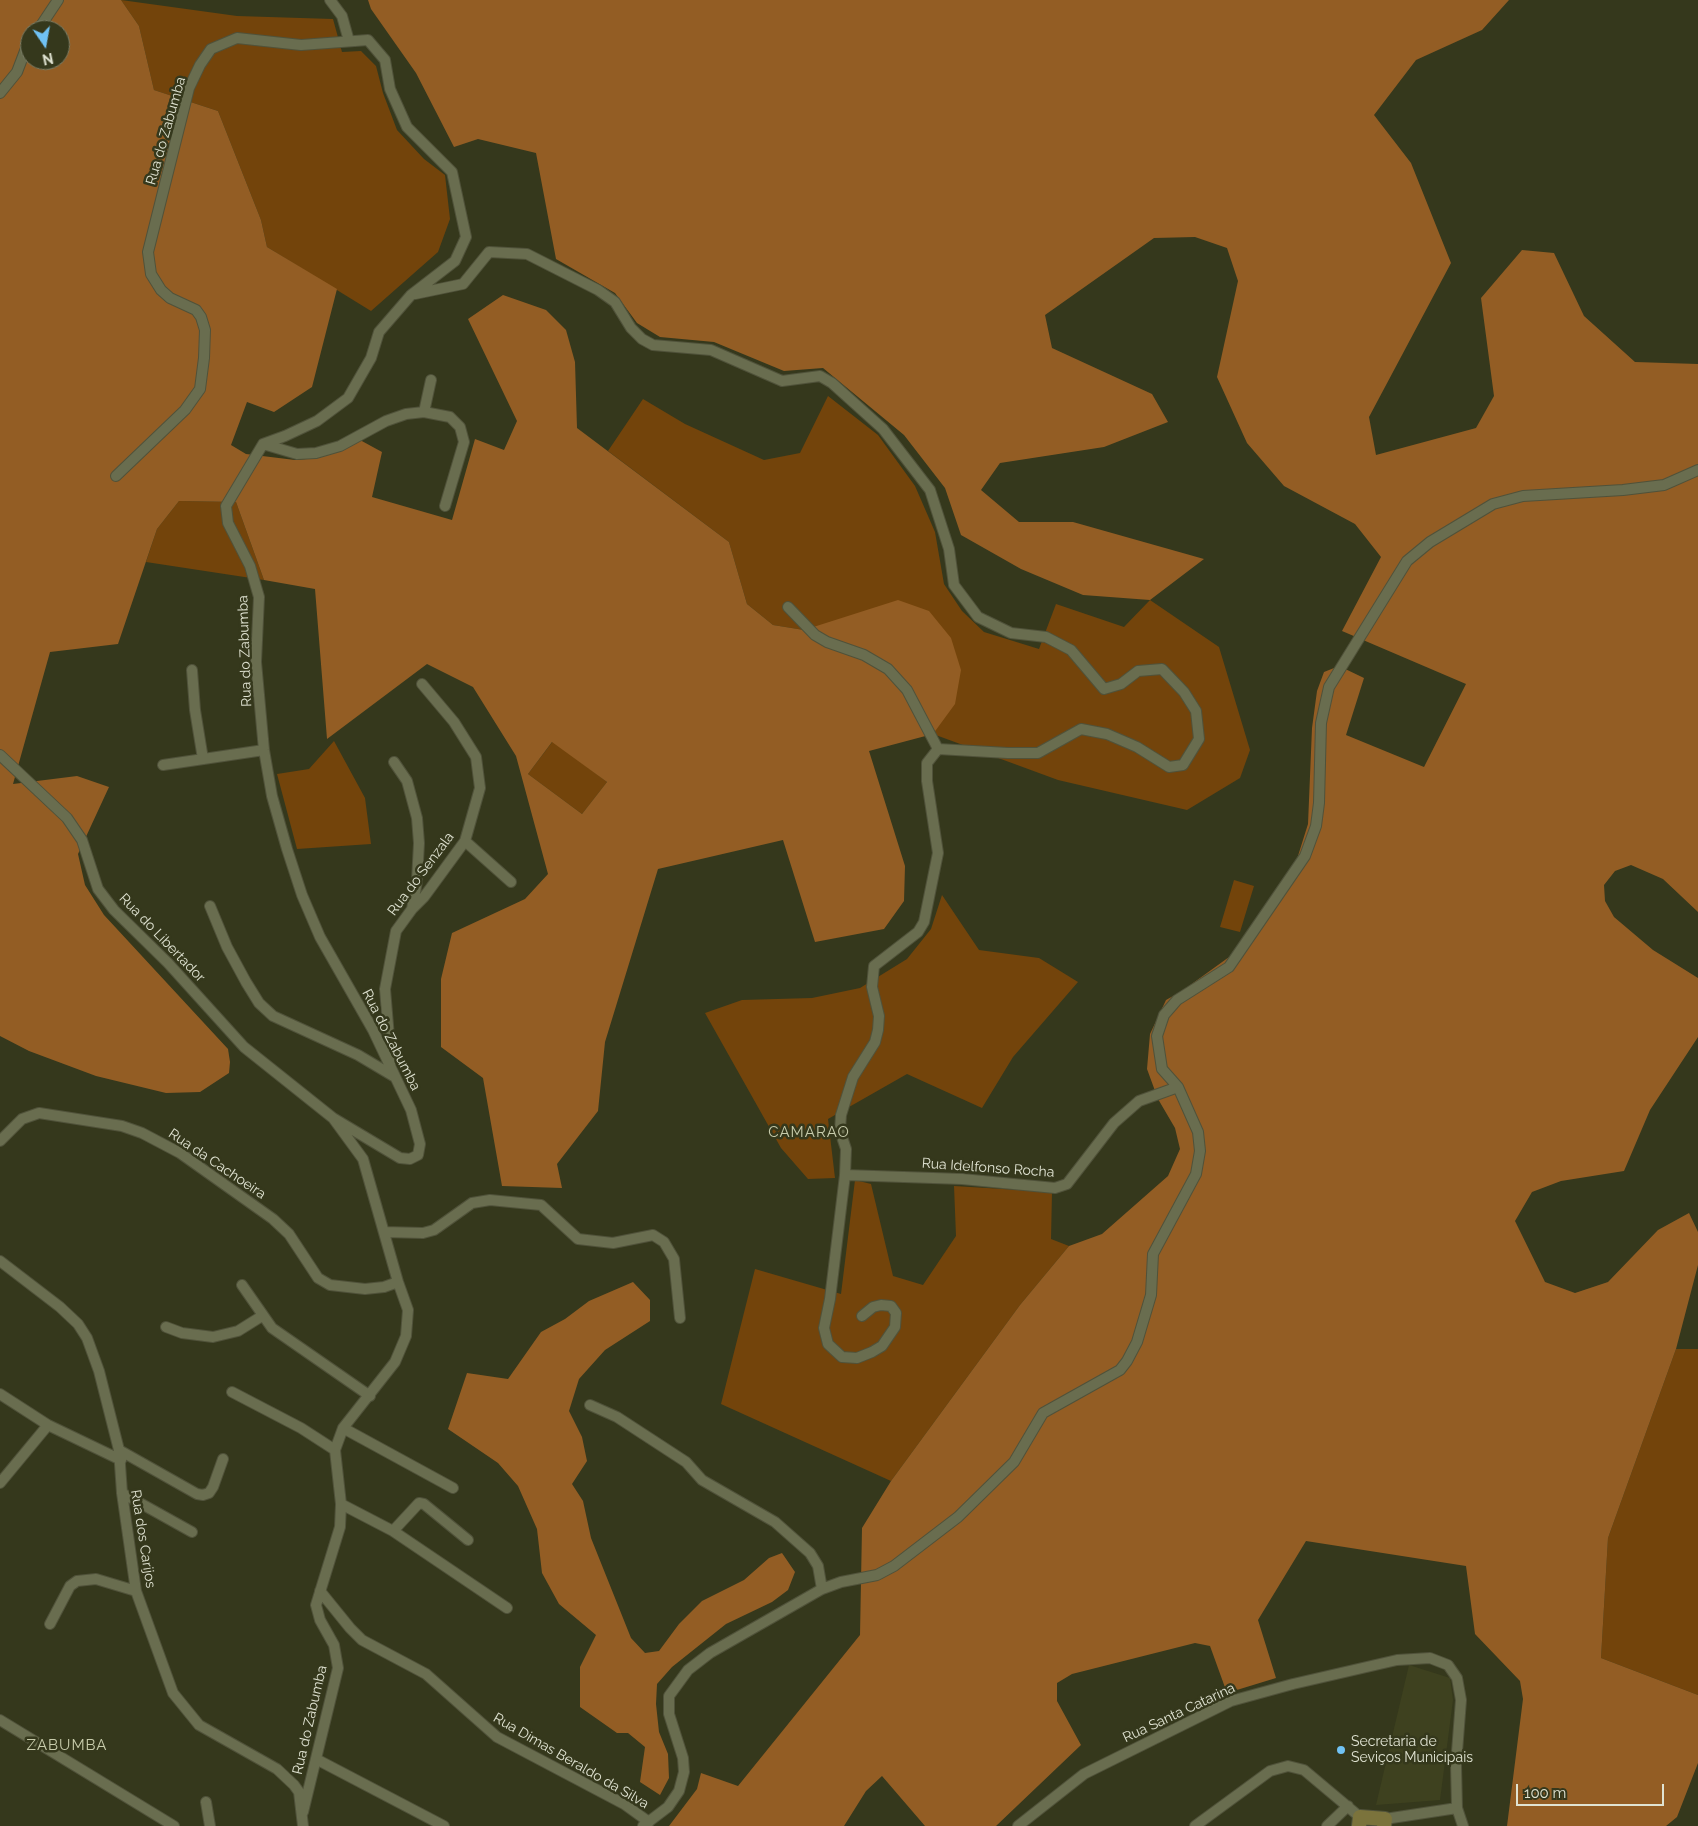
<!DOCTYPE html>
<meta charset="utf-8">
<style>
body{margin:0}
#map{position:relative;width:1698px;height:1826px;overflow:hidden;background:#35381c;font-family:Raleway,sans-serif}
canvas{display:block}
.north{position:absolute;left:20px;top:20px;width:50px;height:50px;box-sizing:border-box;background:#35381c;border:1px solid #797c65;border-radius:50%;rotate:168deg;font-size:14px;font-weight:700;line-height:20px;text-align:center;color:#e0e3d2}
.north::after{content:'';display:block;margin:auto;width:18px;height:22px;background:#70c2f4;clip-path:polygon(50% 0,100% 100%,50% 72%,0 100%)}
.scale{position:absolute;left:1516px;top:1784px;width:148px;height:22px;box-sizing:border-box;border:2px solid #e0e3d2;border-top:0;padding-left:6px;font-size:15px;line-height:18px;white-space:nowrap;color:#e0e3d2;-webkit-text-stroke:4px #35381c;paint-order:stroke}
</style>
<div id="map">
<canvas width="1698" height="1826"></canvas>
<div class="north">N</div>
<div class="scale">100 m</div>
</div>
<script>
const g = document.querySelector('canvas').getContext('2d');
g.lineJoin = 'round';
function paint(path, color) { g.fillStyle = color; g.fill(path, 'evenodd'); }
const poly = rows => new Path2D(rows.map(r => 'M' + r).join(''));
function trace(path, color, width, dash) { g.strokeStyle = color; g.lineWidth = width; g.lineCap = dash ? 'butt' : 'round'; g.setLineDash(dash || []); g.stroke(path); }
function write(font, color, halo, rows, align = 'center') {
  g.font = font + ' Raleway,sans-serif'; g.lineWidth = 5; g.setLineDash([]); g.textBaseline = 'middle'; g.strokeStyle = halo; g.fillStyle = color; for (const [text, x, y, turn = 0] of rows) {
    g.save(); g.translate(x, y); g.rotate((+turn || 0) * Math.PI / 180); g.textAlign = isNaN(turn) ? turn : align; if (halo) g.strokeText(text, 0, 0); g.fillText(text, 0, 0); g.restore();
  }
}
const built = poly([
 [1409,1665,1450,1678,1453,1700,1440,1800,1376,1805]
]);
const green = poly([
 [121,0,237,16,333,19,342,52,361,51,376,66,383,93,397,130,424,159,445,175,450,219,438,252,371,311,267,247,261,220,218,111,154,90,139,26],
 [828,396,878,435,915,486,935,532,944,584,962,611,984,632,1039,649,1056,604,1124,627,1150,600,1219,647,1250,750,1240,778,1187,810,1058,780,933,734,804,630,773,625,747,604,729,542,608,451,643,399,685,424,764,460,800,453],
 [179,501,236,502,264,580,146,562,157,529],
 [334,741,365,798,371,844,297,849,277,774,309,769],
 [553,741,607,782,582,814,528,774],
 [1234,880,1254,886,1240,932,1220,927],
 [942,895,979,950,1039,958,1078,982,1013,1057,982,1108,907,1074,828,1119,835,1178,808,1179,781,1148,705,1013,742,1000,812,998,860,988,907,959,931,929],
 [855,1180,871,1184,893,1276,923,1285,956,1236,954,1186,1052,1192,1051,1239,1069,1246,1020,1305,891,1481,721,1404,755,1269,841,1294],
 [1676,1349,1698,1349,1698,1695,1601,1658,1608,1538]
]);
const forest = poly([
 [0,0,121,0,139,26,154,90,218,111,261,220,267,247,337,289,312,387,274,412,247,402,231,445,246,454,295,460,318,458,342,450,360,440,382,452,372,497,452,520,475,439,504,450,517,421,468,319,503,295,546,310,566,330,575,362,577,428,729,542,747,604,773,625,804,630,898,600,929,611,951,638,961,670,955,704,933,734,869,751,905,866,904,901,884,929,815,942,783,840,658,869,605,1042,598,1111,557,1164,562,1188,502,1186,483,1078,441,1047,441,979,452,933,525,899,548,874,516,756,473,687,427,664,327,739,315,589,264,580,236,502,179,501,157,529,118,644,50,652,13,784,77,776,109,787,78,854,85,885,104,915,228,1049,230,1062,229,1073,200,1092,166,1093,96,1076,29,1051,0,1036],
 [30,30,60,30,60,60,30,60],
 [552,742,607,782,582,814,528,774],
 [368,0,1509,0,1482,30,1416,60,1374,115,1411,163,1451,263,1369,417,1376,455,1476,428,1494,396,1481,298,1522,250,1554,253,1584,316,1635,362,1698,364,1698,912,1663,879,1631,865,1615,871,1604,885,1605,901,1614,917,1653,950,1698,978,1698,1037,1650,1110,1624,1171,1561,1181,1532,1192,1515,1221,1545,1282,1575,1293,1608,1282,1658,1230,1689,1213,1698,1232,1698,1265,1676,1349,1608,1538,1601,1658,1698,1695,1698,1763,1677,1817,1666,1826,1507,1826,1523,1699,1520,1681,1475,1634,1466,1566,1306,1541,1258,1620,1276,1678,1227,1693,1210,1646,1195,1643,1072,1674,1057,1683,1057,1701,1081,1745,996,1826,925,1826,882,1776,866,1791,844,1826,669,1826,697,1789,701,1773,738,1786,860,1635,862,1528,891,1481,1020,1305,1069,1246,1102,1234,1168,1176,1180,1149,1175,1128,1158,1099,1147,1069,1150,1034,1166,1000,1182,991,1236,952,1297,859,1308,824,1312,728,1317,691,1324,672,1339,666,1364,678,1346,735,1424,767,1466,684,1342,631,1381,557,1355,524,1284,486,1247,443,1217,377,1238,281,1227,248,1195,237,1154,238,1045,315,1052,348,1152,394,1168,422,1104,447,1000,463,981,490,1019,522,1073,522,1204,559,1150,600,1083,595,1021,569,961,535,945,488,904,435,823,368,784,371,714,342,660,337,637,323,615,293,556,259,536,153,478,139,454,147,416,73,371,9],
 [633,1282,650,1300,650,1321,605,1350,579,1379,569,1411,582,1437,587,1461,572,1484,583,1501,591,1538,631,1638,645,1653,659,1651,679,1624,702,1601,744,1580,769,1558,782,1553,795,1572,788,1590,772,1602,726,1624,672,1667,657,1684,656,1704,659,1732,668,1754,669,1778,660,1795,640,1782,645,1747,628,1733,617,1733,580,1707,580,1667,596,1635,559,1604,542,1573,537,1529,518,1486,498,1463,448,1429,467,1373,508,1379,541,1332,565,1319,589,1301]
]);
const street = poly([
 [330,0,342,16,349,41],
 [38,30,58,0],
 [0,93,17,72,30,38],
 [415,294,463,284,489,252,527,254,598,290,615,302,631,328,642,339,653,345,711,350,782,381,820,376,832,383,883,429,930,490,949,549,954,585,978,617,1011,633,1046,637,1071,650,1104,689,1121,684,1138,671,1162,669,1184,692,1196,711,1199,739,1183,765,1169,767,1137,747,1107,734,1081,729,1038,753,1008,753,938,749,927,763,927,781,938,853,924,922,918,932,874,966,872,987,879,1016,878,1030,875,1042,853,1077,841,1115,840,1131,846,1149,845,1175,830,1299,824,1328,828,1344,842,1357,857,1358,872,1352,882,1346,895,1327,896,1313,891,1306,881,1305,873,1307,862,1316],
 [424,412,431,380],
 [263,444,297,454,316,453,340,446,386,421,406,414,424,412,450,417,460,427,464,442,445,506],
 [116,476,185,410,200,389,204,358,205,330,201,317,196,310,170,298,161,290,151,274,148,252,189,88,200,65,211,49,237,38,301,45,368,40,385,60,390,89,407,127,452,172,466,237,455,261,411,295,379,332,371,358,348,398,317,421,285,436,263,444,226,506,228,523,250,566,259,597,256,662,264,750,272,796,287,849,302,895,320,937,373,1030,411,1110,420,1144,418,1155,410,1159,400,1158,333,1118,363,1159,398,1282,408,1310,406,1336,395,1362,343,1428,335,1450,341,1504,340,1527,316,1605,320,1620,334,1645,338,1668,303,1812],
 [788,607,815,635,827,642,864,655,888,669,907,690,938,749],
 [192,670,195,710,203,759],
 [0,755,67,818,82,840,98,889,114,910,168,963,244,1047,333,1118],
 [394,762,407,781,417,818,419,843,417,881,412,909],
 [163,765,264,750],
 [465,841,511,882],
 [210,906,227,947,246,982,259,1003,273,1016,358,1055,395,1077],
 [391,1061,385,989,396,931,412,909,424,897,465,841,480,788,476,757,454,722,422,684],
 [0,1141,22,1119,39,1113,122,1126,142,1133,180,1153,273,1219,289,1234,318,1278,330,1285,365,1289,384,1287,398,1282],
 [845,1175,962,1179,1055,1188,1067,1184,1114,1123,1139,1101,1178,1087],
 [384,1232,423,1233,434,1230,472,1203,490,1200,541,1205,578,1239,613,1243,653,1235,664,1242,674,1259,680,1318],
 [0,1261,60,1307,78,1324,87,1338,99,1371,119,1450,122,1493,136,1591,173,1693,199,1725,277,1769,294,1785,299,1792,303,1826],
 [242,1285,272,1328,370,1396],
 [166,1327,182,1333,213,1337,238,1331,262,1316],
 [232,1392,301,1428,335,1450],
 [0,1394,48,1425,121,1460],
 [590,1405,617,1417,686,1462,702,1480,775,1522,810,1553,818,1566,822,1589],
 [343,1428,453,1488],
 [119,1450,197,1494,203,1495,209,1493,213,1487,223,1459],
 [0,1483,48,1425],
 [122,1493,192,1532],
 [341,1504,393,1531,507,1608],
 [393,1531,419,1503,424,1504,468,1540],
 [320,1591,350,1628,362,1640,426,1674,497,1737,624,1804,649,1822],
 [50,1624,70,1586,77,1581,96,1579,136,1591],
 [0,1720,174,1826],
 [316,1759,444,1826],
 [206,1802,210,1826],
 [1385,1819,1457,1808],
 [643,1826,668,1807,679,1791,684,1772,683,1758,669,1714,669,1696,688,1670,710,1653,822,1589,841,1582,877,1575,894,1566,958,1517,1014,1462,1043,1413,1120,1370,1127,1361,1137,1342,1151,1295,1153,1254,1196,1174,1200,1151,1198,1132,1178,1087,1162,1069,1157,1036,1164,1015,1177,1000,1229,967,1305,856,1316,826,1319,803,1321,723,1329,687,1407,561,1430,542,1493,504,1523,496,1623,490,1664,485,1698,470],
 [1018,1826,1084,1774,1231,1701,1293,1684,1397,1660,1430,1658,1448,1665,1457,1678,1461,1700,1456,1765,1457,1808,1463,1826],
 [1195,1826,1270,1771,1288,1766,1304,1770,1360,1817],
 [1327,1826,1348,1806]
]);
const secondary = poly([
 [1359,1826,1360,1817,1385,1819,1384,1826]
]);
const markers = [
 [1341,1750,5,"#70c2f4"]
];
const streetNames = [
 ["Rua do Zabumba",166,131,-74],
 ["Rua do Zabumba",245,651,-92],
 ["Rua do Senzala",421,874,-53],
 ["Rua do Libertador",162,938,46],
 ["Rua do Zabumba",391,1040,63],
 ["Rua da Cachoeira",217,1164,34],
 ["Rua Idelfonso Rocha",988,1168,4],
 ["Rua dos Carijos",143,1539,81],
 ["Rua Santa Catarina",1179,1713,-25],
 ["Rua do Zabumba",310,1720,-77],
 ["Rua Dimas Beraldo da Silva",571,1761,30]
];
const poiNames = [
 ["Secretaria de",1351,1742],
 ["Seviços Municipais",1351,1758]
];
const neighbourhoodNames = [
 ["CAMARAO",809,1132],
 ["ZABUMBA",67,1745]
];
paint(built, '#3e411f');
paint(green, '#73440b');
paint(forest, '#935d24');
trace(street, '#50523a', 12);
trace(secondary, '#50523a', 16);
trace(street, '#696d4f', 10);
trace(secondary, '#7b733c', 14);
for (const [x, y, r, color] of markers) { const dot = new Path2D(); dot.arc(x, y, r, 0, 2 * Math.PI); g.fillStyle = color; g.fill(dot); trace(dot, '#35381c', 2); }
write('14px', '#e0e3d2', '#35381c', streetNames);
write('14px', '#e0e3d2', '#35381c', poiNames, 'left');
g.letterSpacing = '1px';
write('15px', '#c8ccac', '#35381c', neighbourhoodNames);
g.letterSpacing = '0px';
</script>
